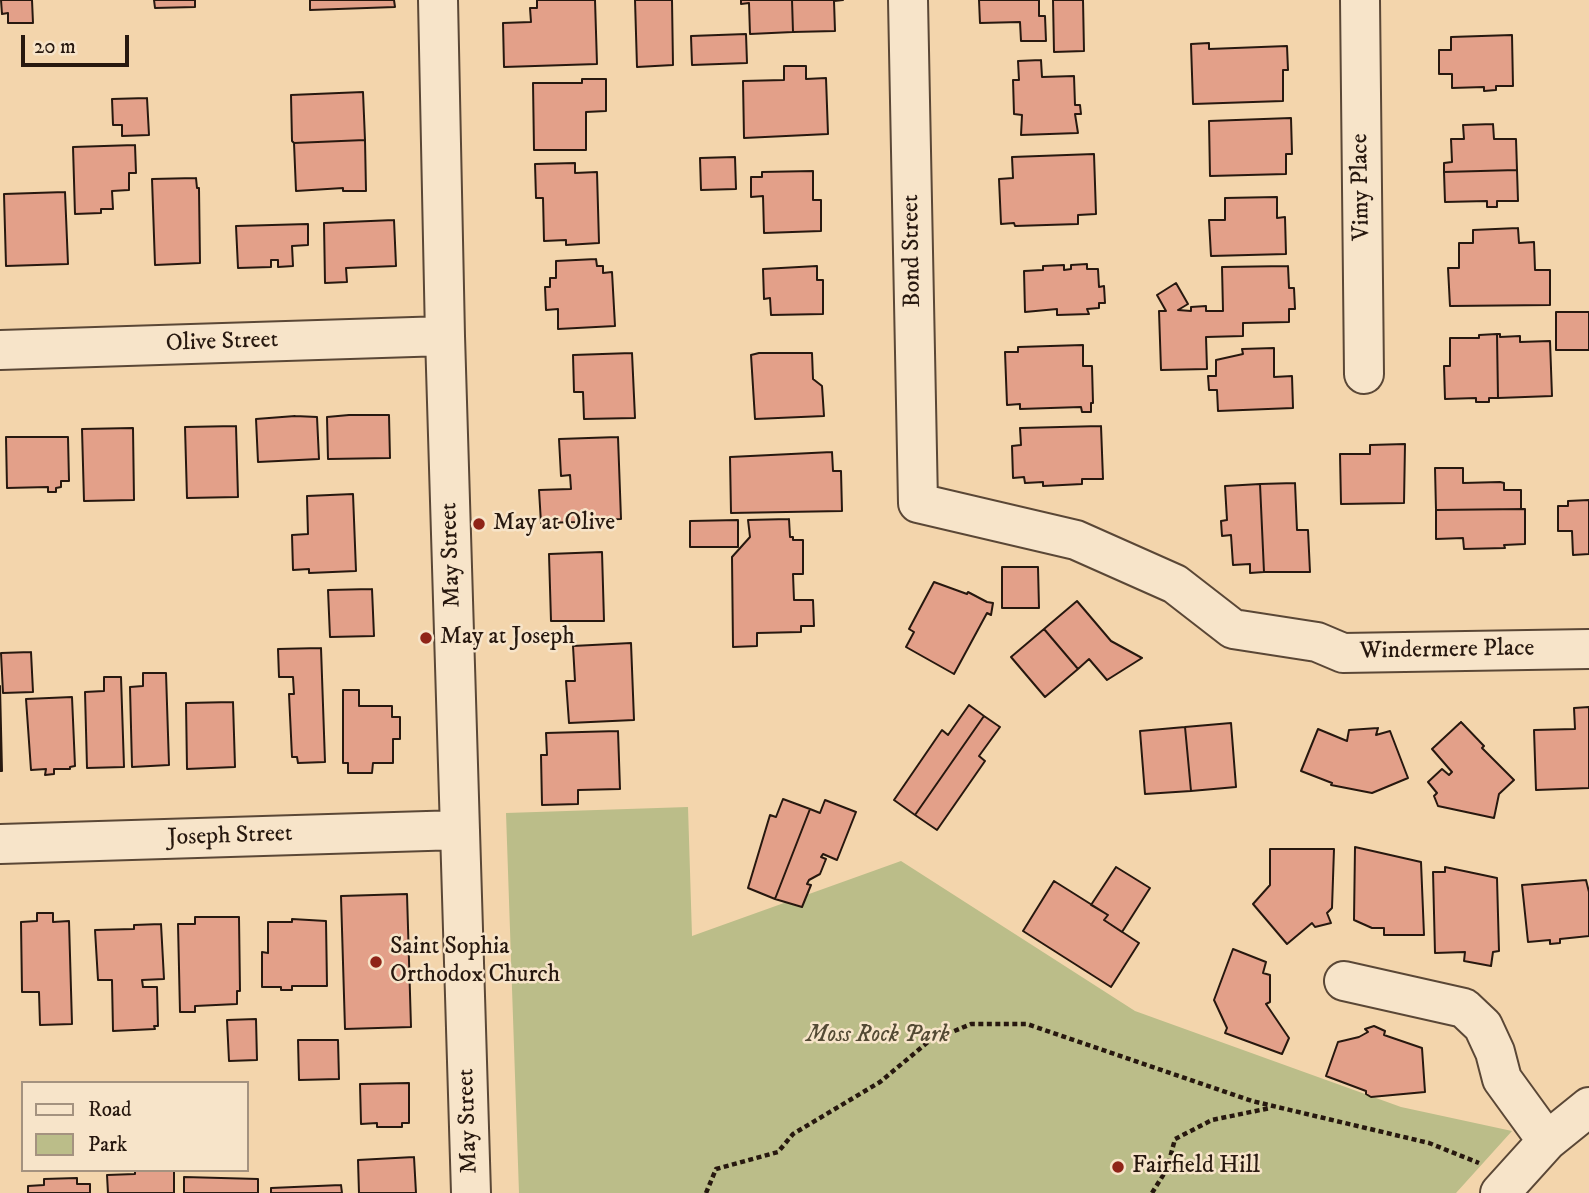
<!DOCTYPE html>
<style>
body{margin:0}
#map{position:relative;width:1589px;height:1193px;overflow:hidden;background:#f3d5ac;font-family:"IM FELL DW Pica",serif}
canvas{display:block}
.legend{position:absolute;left:21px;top:1081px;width:228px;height:91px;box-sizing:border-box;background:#f7e4c9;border:2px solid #a4927f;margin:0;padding:9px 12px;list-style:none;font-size:21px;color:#27180f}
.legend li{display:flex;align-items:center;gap:14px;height:35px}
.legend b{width:35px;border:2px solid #a4927f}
.scale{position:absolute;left:21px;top:35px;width:108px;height:32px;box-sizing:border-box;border:4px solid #27180f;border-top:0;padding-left:9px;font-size:21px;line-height:24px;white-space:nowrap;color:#27180f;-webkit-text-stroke:5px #f7e4c9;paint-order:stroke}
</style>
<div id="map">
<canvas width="1589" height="1193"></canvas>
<ul class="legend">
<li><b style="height:9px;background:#f7e4c9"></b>Road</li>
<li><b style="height:19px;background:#bbbd89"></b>Park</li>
</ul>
<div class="scale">20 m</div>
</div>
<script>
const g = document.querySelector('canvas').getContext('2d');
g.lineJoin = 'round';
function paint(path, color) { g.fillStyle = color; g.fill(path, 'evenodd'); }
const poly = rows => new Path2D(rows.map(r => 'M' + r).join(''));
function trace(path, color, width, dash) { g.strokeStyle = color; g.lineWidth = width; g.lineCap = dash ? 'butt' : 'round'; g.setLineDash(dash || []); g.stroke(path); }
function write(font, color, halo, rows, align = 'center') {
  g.font = font + ' "IM FELL DW Pica",serif'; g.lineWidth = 5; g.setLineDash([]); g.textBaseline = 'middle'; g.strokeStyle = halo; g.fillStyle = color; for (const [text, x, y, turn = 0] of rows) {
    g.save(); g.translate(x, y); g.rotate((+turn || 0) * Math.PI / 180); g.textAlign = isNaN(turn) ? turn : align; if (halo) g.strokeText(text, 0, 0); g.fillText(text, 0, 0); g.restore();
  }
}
const green = poly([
 [688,807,692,936,901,861,1135,1011,1401,1107,1512,1131,1456,1193,519,1193,506,813]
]);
const building = poly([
 [1,0,32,0,33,23,8,23,8,13,2,14,1,0],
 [154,0,195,0,195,7,155,8,154,0],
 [310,0,394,0,395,7,310,10,310,0],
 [537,0,595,0,597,64,504,67,503,23,531,22,530,8,537,8,537,0],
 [635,0,672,0,673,65,637,67,635,0],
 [741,0,792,0,793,32,750,34,749,3,741,4,741,0],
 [792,0,843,0,834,1,835,31,793,32,792,0],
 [979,0,1039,0,1039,16,1045,16,1046,41,1021,41,1020,22,980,23,979,0],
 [1053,0,1083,0,1084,51,1054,52,1053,0],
 [746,34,747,63,692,65,691,36,746,34],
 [1512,35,1513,86,1496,86,1496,90,1484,91,1484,87,1452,88,1452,74,1439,74,1439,50,1451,50,1451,37,1512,35],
 [1209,43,1209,49,1287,46,1288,70,1283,70,1283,101,1193,104,1191,44,1209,43],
 [1041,60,1042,77,1074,76,1075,105,1080,105,1081,114,1075,114,1078,133,1021,135,1022,115,1014,114,1013,80,1019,80,1018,61,1041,60],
 [784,66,806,66,806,79,826,78,828,134,744,138,743,81,784,80,784,66],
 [582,79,606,79,606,111,586,112,586,150,534,150,533,83,582,83,582,79],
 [363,92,365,140,294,143,292,141,291,95,363,92],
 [147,98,149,135,122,136,122,125,113,125,112,99,147,98],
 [1291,118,1292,154,1286,154,1286,174,1210,176,1209,121,1291,118],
 [1493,124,1494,139,1516,139,1517,170,1444,172,1444,163,1452,162,1451,139,1464,139,1463,125,1493,124],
 [365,140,366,191,343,191,343,188,296,191,294,143,365,140],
 [135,145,136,173,129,173,129,190,112,191,113,209,101,209,101,213,75,214,73,147,135,145],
 [1094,154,1096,214,1078,215,1078,224,1015,226,1014,223,1001,224,999,179,1013,178,1012,157,1094,154],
 [735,157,736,189,701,190,700,158,735,157],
 [575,163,575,173,597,172,599,243,566,245,566,240,544,241,543,198,536,198,535,164,575,163],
 [1517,170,1518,201,1497,201,1497,207,1487,207,1487,201,1445,202,1444,172,1517,170],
 [813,171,813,200,821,200,821,231,764,233,763,196,751,197,751,177,762,177,762,172,813,171],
 [196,178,197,188,199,188,200,263,155,265,152,179,196,178],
 [65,192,68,264,6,266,4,194,65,192],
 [1277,197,1277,218,1285,217,1286,254,1211,256,1209,220,1225,220,1225,198,1277,197],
 [394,220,396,266,346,268,347,282,325,283,324,223,394,220],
 [308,224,308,245,292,246,293,266,278,267,278,260,271,260,271,267,238,268,236,226,308,224],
 [1518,228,1519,243,1534,242,1535,270,1550,270,1550,305,1450,306,1448,268,1459,268,1459,243,1473,243,1473,230,1518,228],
 [596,259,597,266,603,266,603,273,612,272,615,326,558,329,558,309,546,310,545,287,550,287,550,278,556,278,556,261,596,259],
 [1087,264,1087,269,1098,269,1099,287,1104,286,1105,303,1099,303,1099,308,1087,309,1089,314,1057,315,1057,309,1025,312,1024,271,1043,270,1043,266,1064,265,1064,270,1071,269,1071,265,1087,264],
 [817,266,817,280,823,280,823,314,771,315,770,298,764,299,763,269,817,266],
 [1288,266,1289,288,1294,288,1295,309,1289,309,1289,322,1243,323,1243,336,1206,337,1207,369,1161,370,1159,311,1166,311,1157,295,1176,283,1188,304,1178,310,1191,311,1191,307,1206,306,1206,311,1223,311,1222,267,1288,266],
 [1556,312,1589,312,1589,350,1556,350,1556,312],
 [1497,334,1498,398,1489,398,1489,402,1476,402,1476,398,1445,399,1444,366,1450,366,1450,338,1479,338,1479,335,1497,334],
 [1497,334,1500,334,1500,337,1520,336,1520,342,1550,341,1552,396,1498,398,1497,334],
 [1083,345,1083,366,1092,366,1093,403,1091,403,1091,412,1082,412,1081,407,1020,409,1020,404,1007,405,1005,352,1018,352,1018,347,1083,345],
 [1274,348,1274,377,1292,376,1293,408,1218,411,1217,390,1209,390,1208,376,1216,376,1216,360,1243,354,1242,349,1274,348],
 [632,353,635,418,584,419,583,392,574,392,573,355,632,353],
 [759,353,812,353,813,379,822,386,824,416,755,419,751,355,759,353],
 [349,415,389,415,390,458,328,459,327,417,349,415],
 [295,416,317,417,319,459,258,462,256,419,295,416],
 [236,426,238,497,187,498,185,427,236,426],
 [1101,426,1103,479,1082,479,1082,484,1043,486,1043,482,1025,483,1024,477,1013,478,1012,446,1021,445,1020,428,1101,426],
 [133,428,134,500,84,501,82,429,133,428],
 [6,437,68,437,69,481,61,481,61,487,56,488,56,492,48,492,48,487,7,488,6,437],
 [618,437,621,519,577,520,577,522,541,523,539,490,571,489,570,475,561,476,559,439,618,437],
 [1405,444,1404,503,1341,504,1340,454,1370,454,1370,445,1405,444],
 [832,452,833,471,841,471,842,511,731,513,730,457,832,452],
 [1435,468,1463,468,1463,483,1500,482,1504,483,1504,490,1521,490,1521,509,1436,510,1435,468],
 [1295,483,1297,530,1308,530,1310,572,1264,572,1260,484,1295,483],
 [1260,484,1264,572,1250,573,1250,564,1233,565,1231,535,1222,536,1221,521,1227,520,1225,486,1260,484],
 [353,494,356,571,309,573,309,569,293,570,292,535,308,534,307,496,353,494],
 [1589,500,1589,554,1573,555,1572,531,1558,531,1558,506,1568,506,1568,501,1589,500],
 [1525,509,1525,544,1504,545,1505,548,1464,549,1463,538,1436,539,1436,510,1525,509],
 [789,519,790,537,793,537,793,540,803,540,803,574,793,574,794,600,813,600,814,626,801,626,801,632,757,633,757,646,733,647,732,557,750,537,748,520,789,519],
 [738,520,738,547,690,547,690,521,738,520],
 [602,552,604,621,551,621,549,554,602,552],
 [1002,567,1038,567,1039,608,1002,608,1002,567],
 [934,582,967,594,968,592,987,602,993,603,991,615,987,613,954,674,906,647,914,632,909,629,934,582],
 [372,589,374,636,330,637,328,590,372,589],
 [1077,601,1111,641,1142,658,1107,680,1089,659,1078,669,1044,629,1077,601],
 [1044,629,1078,669,1045,697,1011,657,1044,629],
 [631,643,634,720,569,723,566,681,575,681,573,646,631,643],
 [321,648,325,762,298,763,297,757,292,757,289,694,294,694,293,677,279,677,278,649,321,648],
 [31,652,33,692,3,693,1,653,31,652],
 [143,673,166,673,169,765,132,767,130,687,143,686,143,673],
 [104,677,121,677,124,767,87,768,85,692,104,691,104,677],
 [0,686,2,771,0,771,0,686],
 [343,690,359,690,359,706,392,706,392,717,400,717,400,739,393,739,393,763,373,763,372,773,348,773,348,763,343,763,343,690],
 [72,697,75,766,70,767,70,769,54,769,54,774,45,775,46,769,31,770,26,699,72,697],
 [233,702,235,767,187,769,186,703,233,702],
 [969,705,984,716,915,815,894,800,942,730,948,735,969,705],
 [1589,707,1589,788,1536,790,1534,730,1575,729,1574,708,1589,707],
 [984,716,1000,727,979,756,985,761,937,830,915,815,984,716],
 [1461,722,1484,746,1482,748,1514,780,1499,794,1494,818,1438,806,1434,796,1437,793,1428,782,1442,769,1449,775,1452,772,1432,749,1461,722],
 [1231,723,1236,787,1191,791,1185,727,1231,723],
 [1185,727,1191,791,1145,794,1140,731,1185,727],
 [1378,728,1376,735,1390,731,1408,778,1372,793,1331,785,1332,783,1301,771,1318,729,1347,741,1349,730,1378,728],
 [618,731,620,789,578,790,578,804,542,805,541,755,547,755,546,733,618,731],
 [783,799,810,809,775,899,748,888,770,815,776,817,783,799],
 [825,800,856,812,837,860,823,854,821,857,826,859,820,874,809,880,807,884,811,885,802,907,775,899,810,809,820,813,825,800],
 [1355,847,1421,862,1424,935,1384,935,1384,928,1372,928,1354,920,1355,847],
 [1270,849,1334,849,1332,908,1327,913,1331,923,1315,927,1312,923,1287,944,1253,904,1270,885,1270,849],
 [1116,867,1150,888,1122,932,1104,920,1108,915,1091,905,1116,867],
 [1445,867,1497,878,1499,951,1493,952,1491,966,1464,961,1465,952,1435,953,1433,872,1445,872,1445,867],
 [1586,880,1589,892,1589,936,1560,939,1560,943,1550,944,1550,940,1528,942,1522,885,1586,880],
 [1054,881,1108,915,1104,920,1139,943,1111,987,1023,931,1054,881],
 [407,894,411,1027,345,1029,341,896,407,894],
 [37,913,53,913,53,922,69,921,72,1024,40,1025,39,992,22,992,21,922,37,921,37,913],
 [195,917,239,917,240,991,237,991,237,1004,195,1006,195,1012,180,1012,178,924,195,924,195,917],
 [292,919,326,921,327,986,292,986,292,990,281,990,281,987,262,987,262,952,268,953,268,922,292,922,292,919],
 [161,924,164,979,142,980,143,987,157,987,158,1026,154,1026,155,1029,113,1031,112,980,98,980,95,930,134,929,134,925,161,924],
 [1233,949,1266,962,1263,973,1270,975,1270,1002,1266,1004,1289,1038,1282,1054,1225,1033,1227,1028,1214,1000,1233,949],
 [256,1019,257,1060,229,1061,227,1020,256,1019],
 [1374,1026,1385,1031,1384,1035,1422,1048,1425,1092,1371,1097,1366,1094,1366,1091,1326,1076,1338,1042,1359,1037,1368,1032,1365,1029,1374,1026],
 [298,1040,338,1040,339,1079,299,1080,298,1040],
 [409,1083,409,1123,402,1123,402,1127,377,1127,377,1123,361,1124,360,1084,409,1083],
 [414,1157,416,1193,359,1193,358,1160,414,1157],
 [135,1170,174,1170,174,1193,108,1193,107,1175,135,1174,135,1170],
 [184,1177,258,1179,258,1193,184,1193,184,1177],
 [77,1178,77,1184,90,1184,90,1193,28,1193,28,1186,44,1185,44,1179,77,1178],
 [341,1185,342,1193,271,1193,271,1188,341,1185]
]);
const path = poly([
 [706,1193,716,1169,778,1152,793,1134,880,1082,928,1042,971,1024,1027,1024,1252,1101,1429,1143,1479,1163],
 [1152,1193,1167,1169,1175,1139,1212,1120,1270,1108]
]);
const street = poly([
 [438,0,445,336,471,1193],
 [908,0,918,503,1076,540,1175,584,1233,629,1317,642,1343,653,1589,649],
 [1360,0,1364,374],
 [0,350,445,336],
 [0,844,460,830],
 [1344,981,1464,1008,1483,1026,1495,1052,1502,1079,1547,1141],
 [1500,1193,1547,1141,1589,1107]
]);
const markers = [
 [479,524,7,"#8f2418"],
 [426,638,7,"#8f2418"],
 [376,962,7,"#8f2418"],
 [1118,1167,7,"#8f2418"]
];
const streetNames = [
 ["Vimy Place",1362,187,-91],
 ["Bond Street",913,251,-91],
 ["Olive Street",222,343,-2],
 ["May Street",452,555,-92],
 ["Windermere Place",1447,651,-1],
 ["Joseph Street",230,837,-2],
 ["May Street",469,1121,-92]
];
const poiNames = [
 ["May at Olive",493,524],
 ["May at Joseph",440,638],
 ["Saint Sophia",390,948],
 ["Orthodox Church",390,976],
 ["Fairfield Hill",1132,1167]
];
const parkNames = [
 ["Moss Rock Park",878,1036]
];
paint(green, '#bbbd89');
paint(building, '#e3a089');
trace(building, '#27180f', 2);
trace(street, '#5a4736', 42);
trace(path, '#27180f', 4.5, [5, 3.5]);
trace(street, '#f7e4c9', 38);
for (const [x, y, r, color] of markers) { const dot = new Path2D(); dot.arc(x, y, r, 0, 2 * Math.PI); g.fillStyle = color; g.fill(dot); trace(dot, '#f7e4c9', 2.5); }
write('24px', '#27180f', '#f7e4c9', streetNames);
write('24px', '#27180f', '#f7e4c9', poiNames, 'left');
write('italic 24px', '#534a34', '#f7e4c9', parkNames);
</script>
